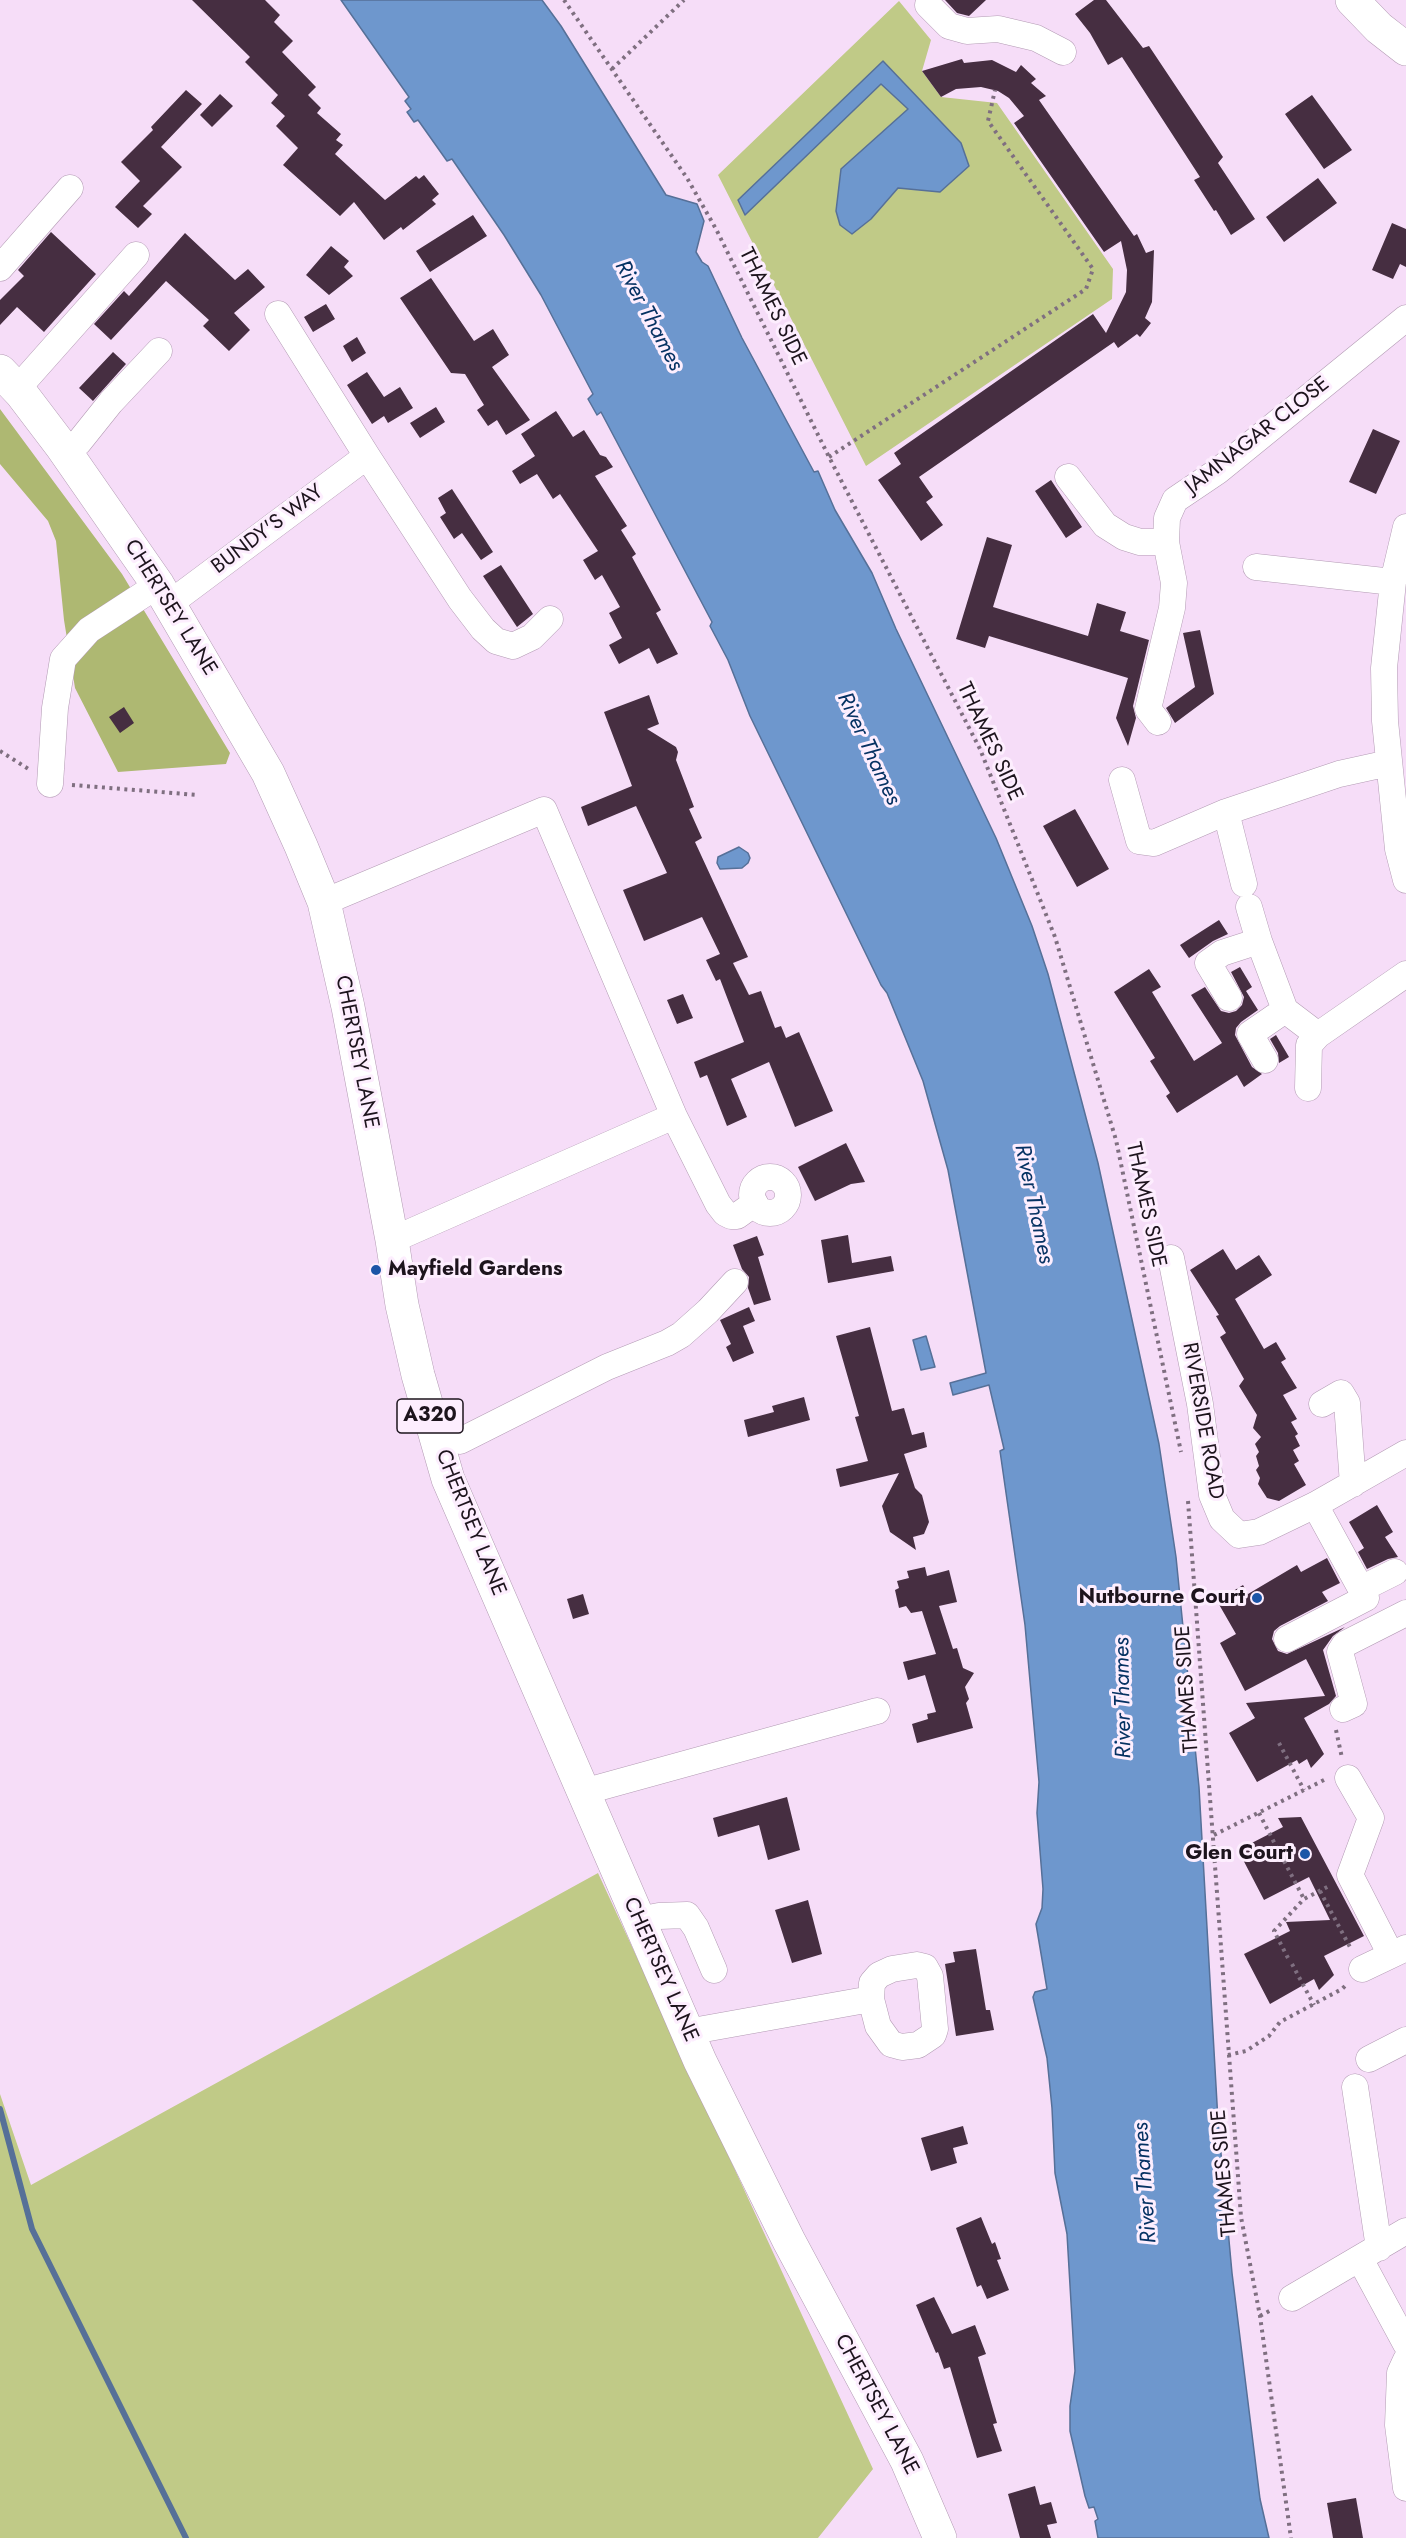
<!DOCTYPE html>
<style>
body{margin:0}
canvas{display:block;background:#f6ddf8}
</style>
<canvas width="1406" height="2538"></canvas>
<script>
const g = document.querySelector('canvas').getContext('2d');
g.lineJoin = 'round';
function paint(path, color) { g.fillStyle = color; g.fill(path, 'evenodd'); }
const poly = rows => new Path2D(rows.map(r => 'M' + r).join(''));
function trace(path, color, width, dash) { g.strokeStyle = color; g.lineWidth = width; g.lineCap = dash ? 'butt' : 'round'; g.setLineDash(dash || []); g.stroke(path); }
function write(font, color, halo, rows, align = 'center') {
  g.font = font + ' Jost,sans-serif'; g.lineWidth = 6; g.setLineDash([]); g.textBaseline = 'middle'; g.strokeStyle = halo; g.fillStyle = color; for (const [text, x, y, turn = 0] of rows) {
    g.save(); g.translate(x, y); g.rotate((+turn || 0) * Math.PI / 180); g.textAlign = isNaN(turn) ? turn : align; if (halo) g.strokeText(text, 0, 0); g.fillText(text, 0, 0); g.restore();
  }
}
const green = poly([
 [899,1,931,40,922,71,941,97,997,103,1113,269,1112,299,866,466,718,175],
 [598,1873,873,2469,818,2538,0,2538,0,2094,31,2185]
]);
const forest = poly([
 [0,409,122,574,230,753,226,764,118,772,75,688,64,620,56,541,48,521,0,464]
]);
const water = poly([
 [341,0,542,0,561,26,666,195,697,204,704,221,696,252,702,262,708,266,742,338,814,472,818,471,835,510,872,573,896,629,996,838,1032,926,1048,974,1098,1163,1159,1444,1176,1557,1199,1787,1218,2121,1232,2273,1260,2499,1269,2538,1098,2538,1095,2521,1098,2519,1094,2507,1089,2508,1085,2496,1070,2431,1070,2406,1075,2371,1067,2234,1055,2173,1052,2108,1047,2058,1033,1997,1035,1992,1047,1989,1036,1924,1042,1908,1043,1889,1037,1813,1039,1782,1025,1625,1000,1451,1004,1449,989,1385,953,1395,950,1383,986,1373,948,1170,923,1081,887,993,881,985,750,716,728,660,710,626,712,622,601,412,597,415,588,399,593,394,541,295,504,235,452,159,447,161,418,120,414,122,407,112,411,109,405,101,409,97,341,0],
 [883,61,961,143,969,166,940,192,898,188,871,219,852,234,840,225,836,211,841,169,908,109,881,84,745,215,738,200,883,61],
 [739,847,748,853,750,858,748,863,742,868,720,869,717,863,718,857,739,847],
 [926,1336,935,1367,921,1370,913,1340,926,1336]
]);
const stream = poly([
 [0,2109,32,2229,186,2538]
]);
const building = poly([
 [192,0,265,0,280,15,274,22,293,41,282,52,316,87,308,95,321,108,317,113,341,134,336,140,343,145,335,154,385,200,416,176,419,179,424,175,439,194,432,200,436,204,403,230,401,227,384,240,354,202,340,216,283,165,298,148,276,126,285,116,271,103,278,95,245,62,250,57],
 [945,0,986,0,969,16,957,13],
 [1094,0,1106,0,1143,48,1149,46,1223,157,1218,163,1255,219,1231,235,1216,210,1214,211,1194,180,1200,177,1122,57,1108,65,1090,33,1075,14],
 [962,59,964,63,992,60,1016,72,1021,65,1036,79,1031,83,1046,96,1039,100,1134,236,1137,234,1146,253,1154,250,1152,302,1145,318,1151,323,1140,337,1137,334,1118,348,1114,342,919,477,933,497,926,502,943,525,921,541,878,480,901,464,894,453,1093,314,1106,333,1126,292,1127,270,1121,241,1104,252,1014,123,1024,116,1009,98,998,91,981,87,956,89,941,97,922,71],
 [186,90,202,104,161,147,182,167,143,206,152,214,138,228,115,207,140,181,121,162,153,130,151,127],
 [220,94,233,106,212,127,200,115],
 [1312,95,1352,150,1324,169,1285,114],
 [1318,178,1337,203,1284,242,1266,217],
 [473,215,487,236,430,272,416,251],
 [1392,223,1406,229,1406,267,1400,264,1393,279,1372,270],
 [51,232,96,274,44,332,17,307,0,325,0,300,24,276,18,270],
 [185,233,235,280,248,269,265,287,234,313,250,330,229,351,203,326,209,320,166,281,111,340,94,324,124,291,129,296],
 [331,246,349,261,344,267,353,276,329,295,306,275],
 [431,278,474,341,493,329,509,355,492,367,530,420,506,435,497,420,488,426,477,410,484,405,465,374,451,373,400,298],
 [326,304,335,319,313,332,304,317],
 [357,337,366,353,352,362,343,346],
 [113,352,126,364,93,401,79,388],
 [367,372,384,397,400,387,413,408,388,423,384,416,372,424,347,385],
 [436,407,445,422,420,438,410,423],
 [556,411,573,437,584,430,600,455,606,457,613,467,595,476,627,526,621,530,636,554,632,557,661,610,656,613,678,654,657,664,649,648,619,664,609,645,622,638,609,613,620,607,602,575,595,580,583,560,598,551,560,494,553,499,537,474,520,484,512,471,535,456,521,434],
 [1373,429,1400,441,1376,494,1349,482],
 [1051,480,1082,527,1066,538,1035,491],
 [452,489,493,552,481,560,462,533,454,539,440,517,446,513,438,498],
 [987,537,1012,545,993,607,1088,636,1097,603,1126,612,1120,631,1149,640,1133,706,1136,718,1128,746,1116,718,1128,678,989,636,985,648,956,639],
 [501,565,533,614,517,627,483,576],
 [1200,630,1214,694,1175,723,1166,708,1195,687,1183,633],
 [649,695,659,724,647,729,676,747,678,752,676,760,694,807,689,809,702,838,695,842,748,957,733,963,749,995,761,991,775,1028,781,1026,786,1038,799,1032,833,1111,795,1127,769,1062,731,1079,747,1117,727,1126,707,1075,700,1078,694,1062,744,1042,720,979,716,981,706,960,720,954,702,917,644,941,623,890,667,873,636,806,588,826,581,807,632,786,604,712],
 [124,707,134,723,120,733,109,717],
 [1075,809,1109,869,1077,887,1043,826],
 [1219,920,1228,934,1213,941,1189,958,1180,945],
 [1240,967,1252,987,1246,991,1258,1010,1241,1022,1236,1028,1235,1035,1252,1067,1262,1074,1244,1087,1237,1075,1177,1113,1166,1096,1170,1093,1150,1061,1155,1058,1114,992,1149,969,1161,987,1152,992,1194,1061,1222,1043,1191,995,1205,987,1221,1011,1229,1013,1236,1011,1242,1005,1244,997,1231,972],
 [683,994,693,1018,677,1024,667,1000],
 [1276,1035,1289,1057,1279,1063,1278,1053,1270,1039],
 [846,1143,865,1182,851,1184,815,1201,798,1167],
 [848,1235,852,1263,891,1256,894,1271,828,1283,821,1240],
 [757,1236,764,1255,758,1257,771,1300,754,1305,748,1288,749,1277,742,1269,733,1245],
 [1223,1249,1236,1270,1259,1255,1272,1275,1235,1299,1264,1349,1276,1342,1286,1359,1281,1362,1297,1388,1283,1395,1297,1419,1291,1422,1298,1434,1295,1436,1300,1446,1293,1450,1299,1461,1294,1464,1306,1485,1279,1501,1267,1498,1258,1484,1260,1478,1256,1470,1259,1466,1256,1456,1259,1452,1255,1444,1261,1437,1253,1428,1257,1415,1239,1386,1244,1379,1220,1337,1226,1333,1216,1316,1219,1315,1190,1270],
 [749,1307,755,1321,743,1326,754,1353,733,1362,726,1347,731,1344,720,1320],
 [870,1327,892,1411,904,1408,912,1435,924,1432,927,1447,904,1454,915,1488,922,1495,929,1522,924,1534,913,1537,916,1550,890,1532,882,1506,899,1473,840,1487,836,1469,868,1461,855,1417,859,1416,836,1336],
 [804,1397,810,1420,748,1437,744,1420,774,1412,772,1406],
 [1377,1505,1393,1532,1385,1537,1398,1557,1388,1559,1367,1569,1358,1552,1364,1548,1349,1522],
 [1327,1558,1340,1583,1322,1592,1328,1601,1280,1626,1274,1631,1272,1639,1278,1651,1287,1654,1345,1627,1333,1636,1323,1650,1336,1696,1329,1704,1304,1718,1324,1754,1311,1768,1307,1759,1299,1764,1297,1760,1257,1782,1229,1733,1255,1718,1246,1703,1325,1696,1306,1659,1245,1691,1220,1643,1236,1634,1217,1601,1243,1585,1248,1594,1297,1565,1301,1572],
 [925,1567,927,1576,949,1570,957,1602,939,1606,953,1649,957,1648,963,1668,974,1673,965,1687,969,1699,966,1703,973,1728,917,1743,912,1724,928,1719,927,1714,936,1712,925,1675,908,1680,903,1662,936,1654,922,1611,911,1613,906,1606,899,1608,895,1590,899,1588,897,1581,909,1578,907,1571],
 [583,1594,589,1614,573,1619,567,1599],
 [787,1797,800,1850,768,1860,759,1825,718,1837,713,1818],
 [1301,1817,1364,1936,1324,1956,1334,1975,1319,1990,1314,1979,1270,2004,1244,1954,1290,1931,1286,1922,1330,1920,1309,1877,1264,1900,1238,1850,1283,1827,1278,1818],
 [808,1900,822,1954,792,1963,775,1910],
 [976,1949,986,2010,990,2010,994,2030,956,2036,945,1964,955,1962,953,1952],
 [963,2126,968,2144,953,2148,957,2163,931,2171,921,2138],
 [981,2217,992,2244,995,2242,1001,2259,997,2260,1009,2290,987,2299,981,2285,977,2287,956,2228],
 [934,2297,952,2334,975,2325,986,2354,978,2357,997,2423,993,2424,1002,2451,977,2458,950,2367,944,2369,938,2352,936,2353,916,2305],
 [1035,2486,1040,2505,1051,2502,1057,2523,1047,2525,1051,2538,1020,2538,1008,2494],
 [1356,2498,1363,2538,1333,2538,1327,2503]
]);
const path = poly([
 [564,0,687,178,716,229,829,457,980,749,1055,937,1116,1140,1181,1452],
 [612,69,684,0],
 [829,457,1086,289,1093,269,988,121,995,90],
 [0,751,30,770],
 [72,785,198,795],
 [1188,1501,1241,2217,1260,2316,1291,2538],
 [1336,1730,1342,1758],
 [1279,1743,1304,1790],
 [1259,1813,1280,1854],
 [1214,1835,1326,1779],
 [1284,1861,1304,1899],
 [1320,1891,1351,1949],
 [1288,1958,1274,1931,1304,1899,1331,1885],
 [1292,1964,1314,2005],
 [1228,2055,1246,2051,1269,2036,1280,2022,1342,1989,1347,1984],
 [1260,2316,1273,2309]
]);
const minor = poly([
 [928,5,949,26,967,31,998,29,1036,38,1063,52],
 [0,268,70,188],
 [278,314,367,456,460,599,483,629,496,641,513,646,532,637,550,619],
 [17,389,136,255],
 [66,453,79,442,111,402,159,351],
 [1068,477,1105,525,1124,537,1140,542,1166,542],
 [1406,527,1393,582,1384,668,1385,721,1398,849,1406,880],
 [1256,567,1393,582],
 [169,604,367,456],
 [1158,722,1148,709,1172,608,1174,583,1166,542,1167,518,1175,500,1218,471,1406,318],
 [1122,780,1139,841,1154,843,1226,812,1339,774,1389,763],
 [50,784,55,708,63,659,89,630,158,585],
 [1226,812,1244,884],
 [324,902,544,810,674,1116,392,1240],
 [1249,907,1259,941],
 [1229,998,1208,963,1222,953,1259,941,1285,1010,1318,1035,1406,974],
 [1265,1060,1250,1034,1285,1010],
 [1308,1088,1309,1045,1318,1035],
 [674,1116,718,1204,725,1213,731,1216,737,1216,755,1203],
 '752 1195a18 18 0 1 1 36 0a18 18 0 1 1-36 0Z',
 [1171,1258,1200,1404,1212,1495,1222,1519,1239,1535,1259,1532,1315,1505,1406,1453],
 [1322,1404,1341,1393,1347,1403,1353,1484],
 [460,1441,607,1367,667,1343,681,1335,708,1311,735,1282],
 [1361,1589,1395,1572],
 [1287,1639,1366,1598,1315,1505],
 [1343,1709,1354,1704,1340,1652,1345,1644,1406,1613],
 [1348,1778,1371,1818,1350,1875,1391,1955],
 [583,1792,877,1711],
 [639,1920,659,1916,687,1915,696,1928,714,1970],
 [1362,1969,1406,1948],
 [687,2032,871,1999,872,1983,879,1975,892,1969,917,1965,925,1967,930,1976,935,2029,933,2035,918,2045,902,2047,891,2044,878,2026,871,1999],
 [1369,2059,1406,2040],
 [1355,2087,1379,2248],
 [1360,2259,1406,2344],
 [1292,2298,1406,2231],
 [1406,2360,1400,2373,1398,2425,1406,2488]
]);
const major = poly([
 [1352,0,1379,28,1406,49],
 [0,371,21,393,62,447,158,585,268,773,301,846,324,902,348,1007,392,1240,402,1305,418,1375,448,1479,700,2061,789,2241,907,2461,940,2538]
]);
const markers = [
 [376,1270,6,"#1c55a7"],
 [1257,1598,6,"#1c55a7"],
 [1305,1854,6,"#1c55a7"]
];
const shields = [
 [430,1416,66]
];
const shieldNames = [
 ["A320",430,1416]
];
const streetNames = [
 ["THAMES SIDE",772,307,64],
 ["JAMNAGAR CLOSE",1258,436,-38],
 ["BUNDY'S WAY",268,530,-37],
 ["CHERTSEY LANE",170,608,58],
 ["THAMES SIDE",989,742,65],
 ["CHERTSEY LANE",356,1052,79],
 ["THAMES SIDE",1145,1205,78],
 ["RIVERSIDE ROAD",1202,1421,80],
 ["CHERTSEY LANE",470,1523,68],
 ["THAMES SIDE",1188,1689,-94],
 ["CHERTSEY LANE",660,1970,66],
 ["THAMES SIDE",1225,2173,-95],
 ["CHERTSEY LANE",876,2405,62]
];
const poiNames = [
 ["Mayfield Gardens",388,1270,"left"],
 ["Nutbourne Court",1245,1598],
 ["Glen Court",1293,1854]
];
const waterNames = [
 ["River Thames",648,316,62],
 ["River Thames",868,749,65],
 ["River Thames",1033,1204,78],
 ["River Thames",1124,1698,-91],
 ["River Thames",1146,2183,-94]
];
paint(green, '#c0ca87');
paint(forest, '#aeb872');
paint(water, '#6e97cd');
trace(water, '#567098', 1.5);
trace(stream, '#567098', 6);
paint(building, '#462e41');
trace(minor, '#b39bb4', 27);
trace(major, '#b39bb4', 34);
trace(path, '#7f6f80', 4, [3, 4.5]);
trace(minor, '#fff', 26);
trace(major, '#fff', 33);
for (const [x, y, r, color] of markers) { const dot = new Path2D(); dot.arc(x, y, r, 0, 2 * Math.PI); g.fillStyle = color; g.fill(dot); trace(dot, '#fdeefe', 2); }
for (const [x, y, w] of shields) { const box = new Path2D(); box.roundRect(x - w / 2, y - 17, w, 34, 4.5); g.fillStyle = '#fdeefe'; g.fill(box); trace(box, '#1d141d', 1.5); }
write('bold 20px', '#1d141d', null, shieldNames);
write('21px', '#1d141d', '#fdeefe', streetNames);
write('bold 21px', '#1d141d', '#fdeefe', poiNames, 'right');
write('italic 22px', '#063263', '#fdeefe', waterNames);
</script>
